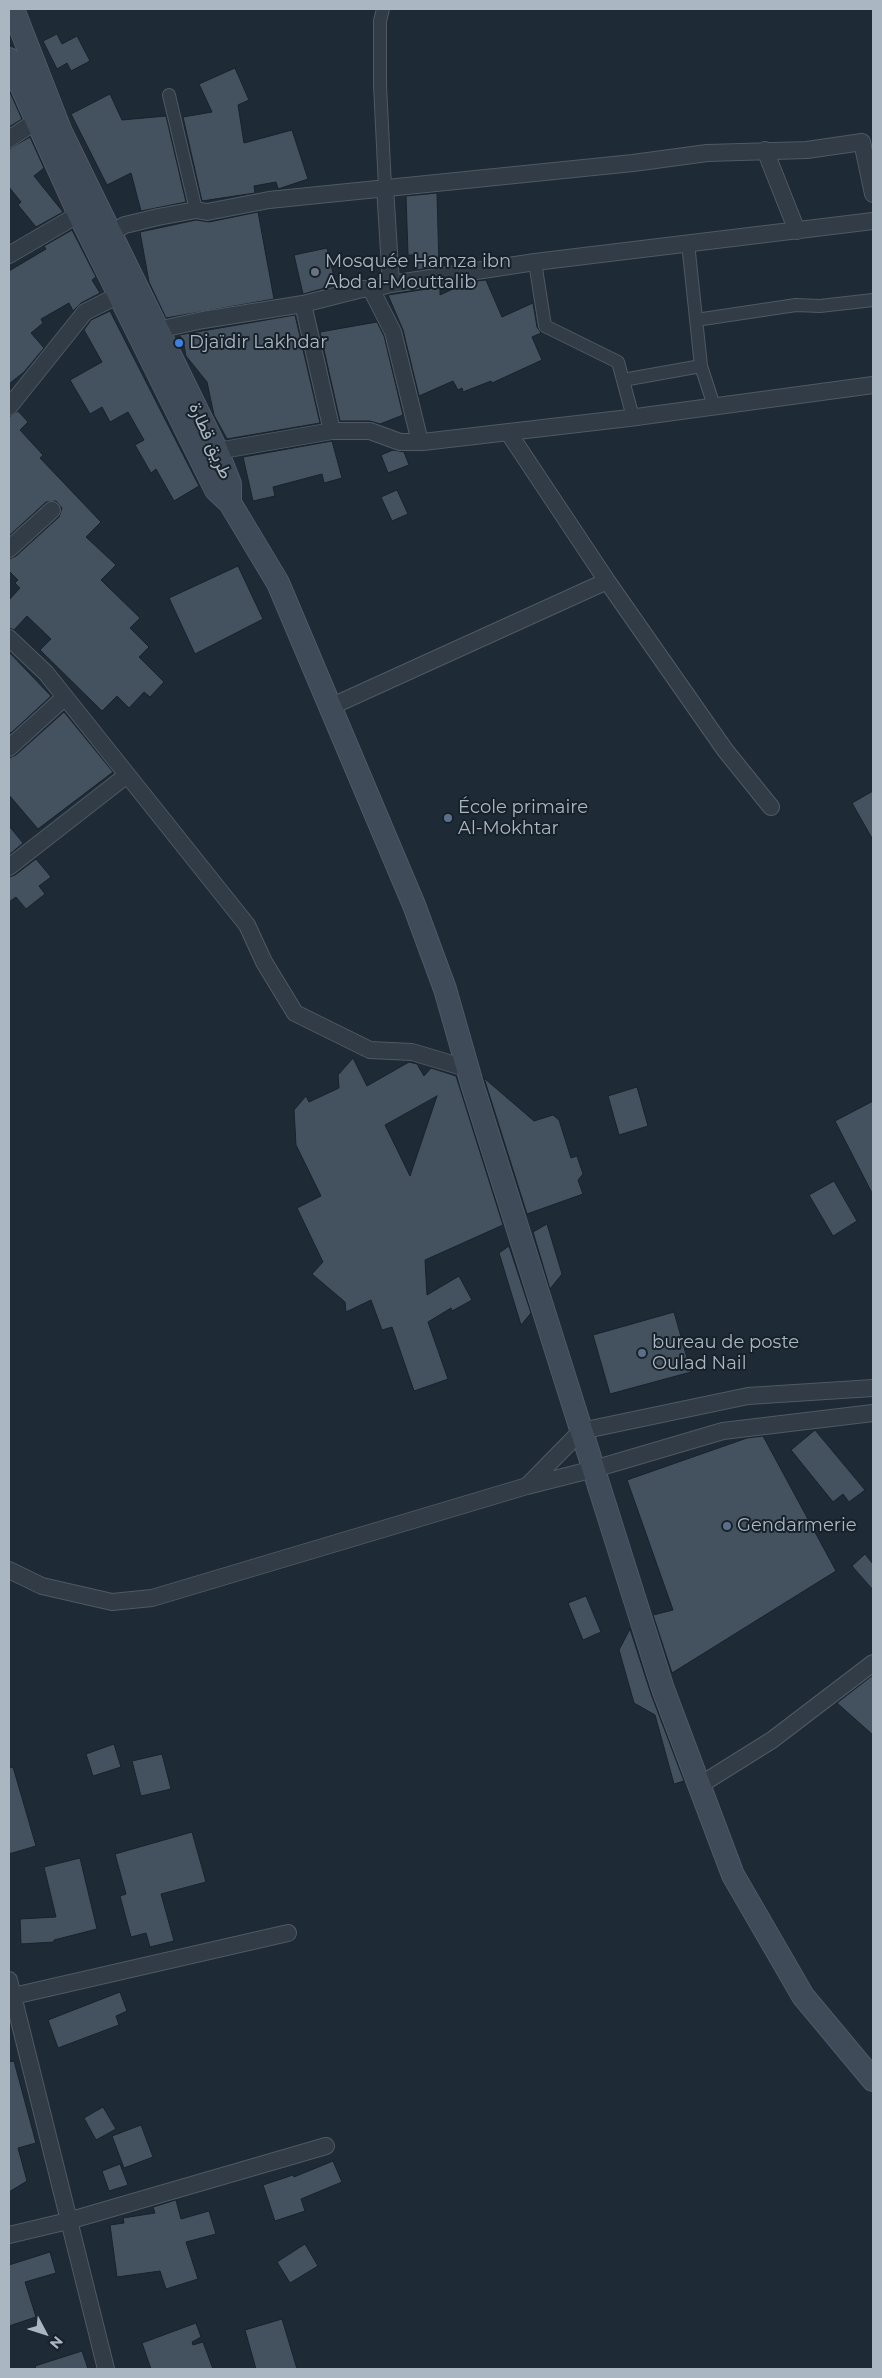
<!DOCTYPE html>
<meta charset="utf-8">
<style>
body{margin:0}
#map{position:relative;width:882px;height:2378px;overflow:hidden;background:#1e2a35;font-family:Montserrat,sans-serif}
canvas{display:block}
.frame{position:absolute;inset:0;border:10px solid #abb6c3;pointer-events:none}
.north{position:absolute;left:20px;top:2308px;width:50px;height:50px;-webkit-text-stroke:4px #17212a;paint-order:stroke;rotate:130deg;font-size:14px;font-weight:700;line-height:20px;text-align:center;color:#abb6c3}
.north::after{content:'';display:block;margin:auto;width:18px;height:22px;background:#abb6c3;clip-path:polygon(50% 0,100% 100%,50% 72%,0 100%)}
</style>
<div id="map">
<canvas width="882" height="2378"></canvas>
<div class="frame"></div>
<div class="north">N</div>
</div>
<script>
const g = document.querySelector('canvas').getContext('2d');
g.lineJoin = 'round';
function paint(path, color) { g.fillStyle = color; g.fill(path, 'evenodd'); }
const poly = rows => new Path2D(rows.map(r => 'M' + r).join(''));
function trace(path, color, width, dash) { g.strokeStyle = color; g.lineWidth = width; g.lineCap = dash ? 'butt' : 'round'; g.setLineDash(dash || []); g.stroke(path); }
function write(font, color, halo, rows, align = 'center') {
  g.font = font + ' Montserrat,Vazirmatn,sans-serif'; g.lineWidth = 4; g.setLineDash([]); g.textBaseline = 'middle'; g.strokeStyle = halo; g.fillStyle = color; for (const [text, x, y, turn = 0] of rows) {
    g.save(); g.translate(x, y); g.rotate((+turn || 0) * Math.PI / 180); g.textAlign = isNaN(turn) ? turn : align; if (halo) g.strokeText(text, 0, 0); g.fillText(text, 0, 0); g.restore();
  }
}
const building = poly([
 [57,34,62,44,77,36,90,61,71,71,67,63,57,69,43,41,57,34],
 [235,68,249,100,238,105,244,143,292,130,308,179,278,189,276,182,254,186,255,193,202,201,183,117,212,112,199,84,235,68],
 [9,90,22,119,9,127,9,90],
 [110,94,122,120,166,116,186,202,141,211,131,173,107,185,71,114,110,94],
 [30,137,44,168,34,176,63,212,36,227,18,205,21,202,9,187,9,149,30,137],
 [437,193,439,267,415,270,415,255,408,255,406,196,437,193],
 [258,212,274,299,166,318,149,282,140,232,196,220,209,222,258,212],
 [72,230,96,277,92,280,100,293,81,303,73,311,69,303,41,319,43,323,31,333,44,348,24,372,9,384,9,271,46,249,44,246,72,230],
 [327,248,336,285,303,294,294,255,327,248],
 [486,280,502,317,533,303,537,327,541,333,532,337,542,360,492,383,491,381,463,392,462,388,458,390,453,381,419,396,403,330,388,295,440,287,440,295,468,282,486,280],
 [110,311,199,486,174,501,156,469,151,473,135,445,144,440,128,412,110,422,102,407,90,414,70,380,102,362,84,330,91,320,110,311],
 [295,315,320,423,227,439,214,415,207,382,186,356,183,340,179,335,295,315],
 [377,322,384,336,403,415,380,424,370,421,340,421,320,332,377,322],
 [18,411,28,422,20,430,43,455,40,458,101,522,86,537,116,565,101,580,140,618,130,628,149,647,139,657,164,682,150,697,144,692,129,708,117,696,102,711,40,650,51,639,27,616,14,630,9,628,9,600,20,588,15,583,18,580,9,571,9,559,16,556,59,517,62,508,56,501,46,502,9,536,9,417,18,411],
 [332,441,342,478,324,483,322,474,273,487,275,496,253,501,243,457,332,441],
 [393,450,404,452,409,465,388,473,381,455,393,450],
 [397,490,408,514,392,521,381,497,397,490],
 [238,566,263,619,195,654,169,598,238,566],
 [9,652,51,696,11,733,9,731,9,652],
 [64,712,113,772,38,829,9,795,9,758,16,755,64,712],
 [873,791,873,840,852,803,873,791],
 [9,826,23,843,9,855,9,826],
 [36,859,51,877,39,886,45,894,26,909,16,897,9,902,9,877,15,875,36,859],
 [353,1058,367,1086,409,1062,417,1064,424,1076,431,1068,456,1076,503,1225,425,1260,427,1295,459,1276,472,1300,452,1311,451,1308,428,1322,448,1379,414,1391,392,1327,382,1330,371,1300,346,1312,345,1302,312,1274,323,1262,297,1208,321,1196,296,1145,294,1110,306,1096,309,1102,339,1088,338,1075,353,1058],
 [437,1096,410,1176,385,1125,437,1096],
 [484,1078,534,1121,553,1115,559,1120,571,1158,577,1156,583,1174,578,1180,583,1194,527,1214,484,1078],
 [637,1087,648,1126,619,1135,608,1096,637,1087],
 [873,1101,873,1195,835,1121,873,1101],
 [834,1181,857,1221,833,1236,809,1195,834,1181],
 [547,1224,562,1274,550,1289,533,1232,547,1224],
 [509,1246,531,1313,521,1325,499,1253,509,1246],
 [674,1312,691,1372,610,1394,593,1335,674,1312],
 [815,1430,865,1490,849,1502,843,1494,833,1502,791,1450,815,1430],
 [763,1436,836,1571,672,1673,653,1615,673,1610,627,1480,747,1438,763,1436],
 [865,1554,873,1564,873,1590,852,1566,865,1554],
 [586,1596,601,1632,583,1640,568,1603,586,1596],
 [630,1629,651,1694,684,1781,674,1784,655,1715,634,1703,619,1650,630,1629],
 [873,1675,873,1735,837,1703,873,1675],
 [114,1744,121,1767,93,1776,86,1754,114,1744],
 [162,1754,171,1789,141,1796,132,1761,162,1754],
 [13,1767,36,1846,9,1854,9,1768,13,1767],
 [192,1832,206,1882,161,1894,174,1941,150,1947,146,1933,131,1937,120,1896,126,1894,115,1854,192,1832],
 [80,1858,97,1929,54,1940,54,1942,21,1944,20,1919,56,1917,44,1867,80,1858],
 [120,1992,127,2011,116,2016,119,2025,58,2048,48,2020,120,1992],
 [14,2061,36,2143,18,2148,27,2181,9,2192,9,2062,14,2061],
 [103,2107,116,2129,96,2140,84,2118,103,2107],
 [141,2125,153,2157,124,2168,112,2136,141,2125],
 [333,2161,342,2182,301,2199,305,2211,275,2221,263,2185,293,2175,294,2177,333,2161],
 [120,2164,128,2185,109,2191,102,2171,120,2164],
 [176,2200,181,2219,209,2211,216,2234,186,2242,198,2279,166,2289,160,2271,117,2277,110,2225,124,2223,123,2218,155,2213,153,2207,176,2200],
 [305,2244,318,2266,290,2283,277,2262,305,2244],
 [50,2252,56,2273,25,2282,36,2317,9,2326,9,2265,50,2252],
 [282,2319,297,2369,256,2369,245,2330,282,2319],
 [196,2323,201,2337,192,2342,193,2345,203,2342,213,2369,151,2369,142,2343,196,2323],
 [82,2351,88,2369,36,2369,35,2366,82,2351]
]);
const pedestrian = poly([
 [383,9,380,21,380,85,385,187],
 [169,95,196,210],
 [688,243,701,366],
 [535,262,545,326,618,362,633,417],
 [696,320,796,305,820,306,873,300],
 [623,380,701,366,714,406]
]);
const minor = poly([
 [9,139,36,121],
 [765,150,797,231],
 [385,187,391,284],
 [102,237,125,225,158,217,196,210,207,212,269,200,633,163,707,153,807,150,862,142,873,194],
 [9,255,79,214],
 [371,289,393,332,420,442],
 [303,304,332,431],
 [148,332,203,320,303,304,362,289,371,289,391,284,535,262,873,221],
 [9,407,85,312,119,295],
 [508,432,607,581,725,750,771,807],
 [210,456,217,451,332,431,370,431,400,442,423,442,629,418,873,385],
 [9,549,52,510],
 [9,638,46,673,247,925,264,962,295,1013,370,1050,412,1052,469,1069],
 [330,707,607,581],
 [9,748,65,697],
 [9,867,127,775],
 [873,1388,748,1396,581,1431,527,1486,594,1469,723,1431,873,1413],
 [9,1570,42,1586,112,1602,152,1598,527,1486],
 [700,1785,772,1740,873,1663],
 [9,1980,106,2369],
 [9,1997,288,1933],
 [9,2235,68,2221,326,2146]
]);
const secondary = poly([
 [13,9,61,132,217,451,230,484,230,503],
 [9,59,79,214,216,490,230,503,278,583,414,905,445,989,473,1087,663,1689,733,1875,803,1996,873,2080]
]);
const markers = [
 [315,272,5,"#6b7280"],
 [179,343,5,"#3f7fe0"],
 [448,818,5,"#5c6f8a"],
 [642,1353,5,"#5c6f8a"],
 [727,1526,5,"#5c6f8a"]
];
const poiNames = [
 ["Mosquée Hamza ibn",325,262],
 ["Abd al-Mouttalib",325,283],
 ["Djaïdir Lakhdar",189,343],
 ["École primaire",458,808],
 ["Al-Mokhtar",458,829],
 ["bureau de poste",652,1343],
 ["Oulad Nail",652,1364],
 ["Gendarmerie",737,1526]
];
const streetNames = [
 ["طريق قطارة",210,441,66]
];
paint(building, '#44515f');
trace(building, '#19232c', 1);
trace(pedestrian, '#4f5964', 14);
trace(minor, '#4f5964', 18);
trace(secondary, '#4f5964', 24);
trace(pedestrian, '#313c46', 12);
trace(minor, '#313c46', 16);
trace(secondary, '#3f4b59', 22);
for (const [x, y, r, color] of markers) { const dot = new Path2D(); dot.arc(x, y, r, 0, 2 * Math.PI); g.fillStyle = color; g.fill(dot); trace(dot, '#17212a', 2); }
write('18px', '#abb6c3', '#17212a', poiNames, 'left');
write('18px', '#abb6c3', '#17212a', streetNames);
</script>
